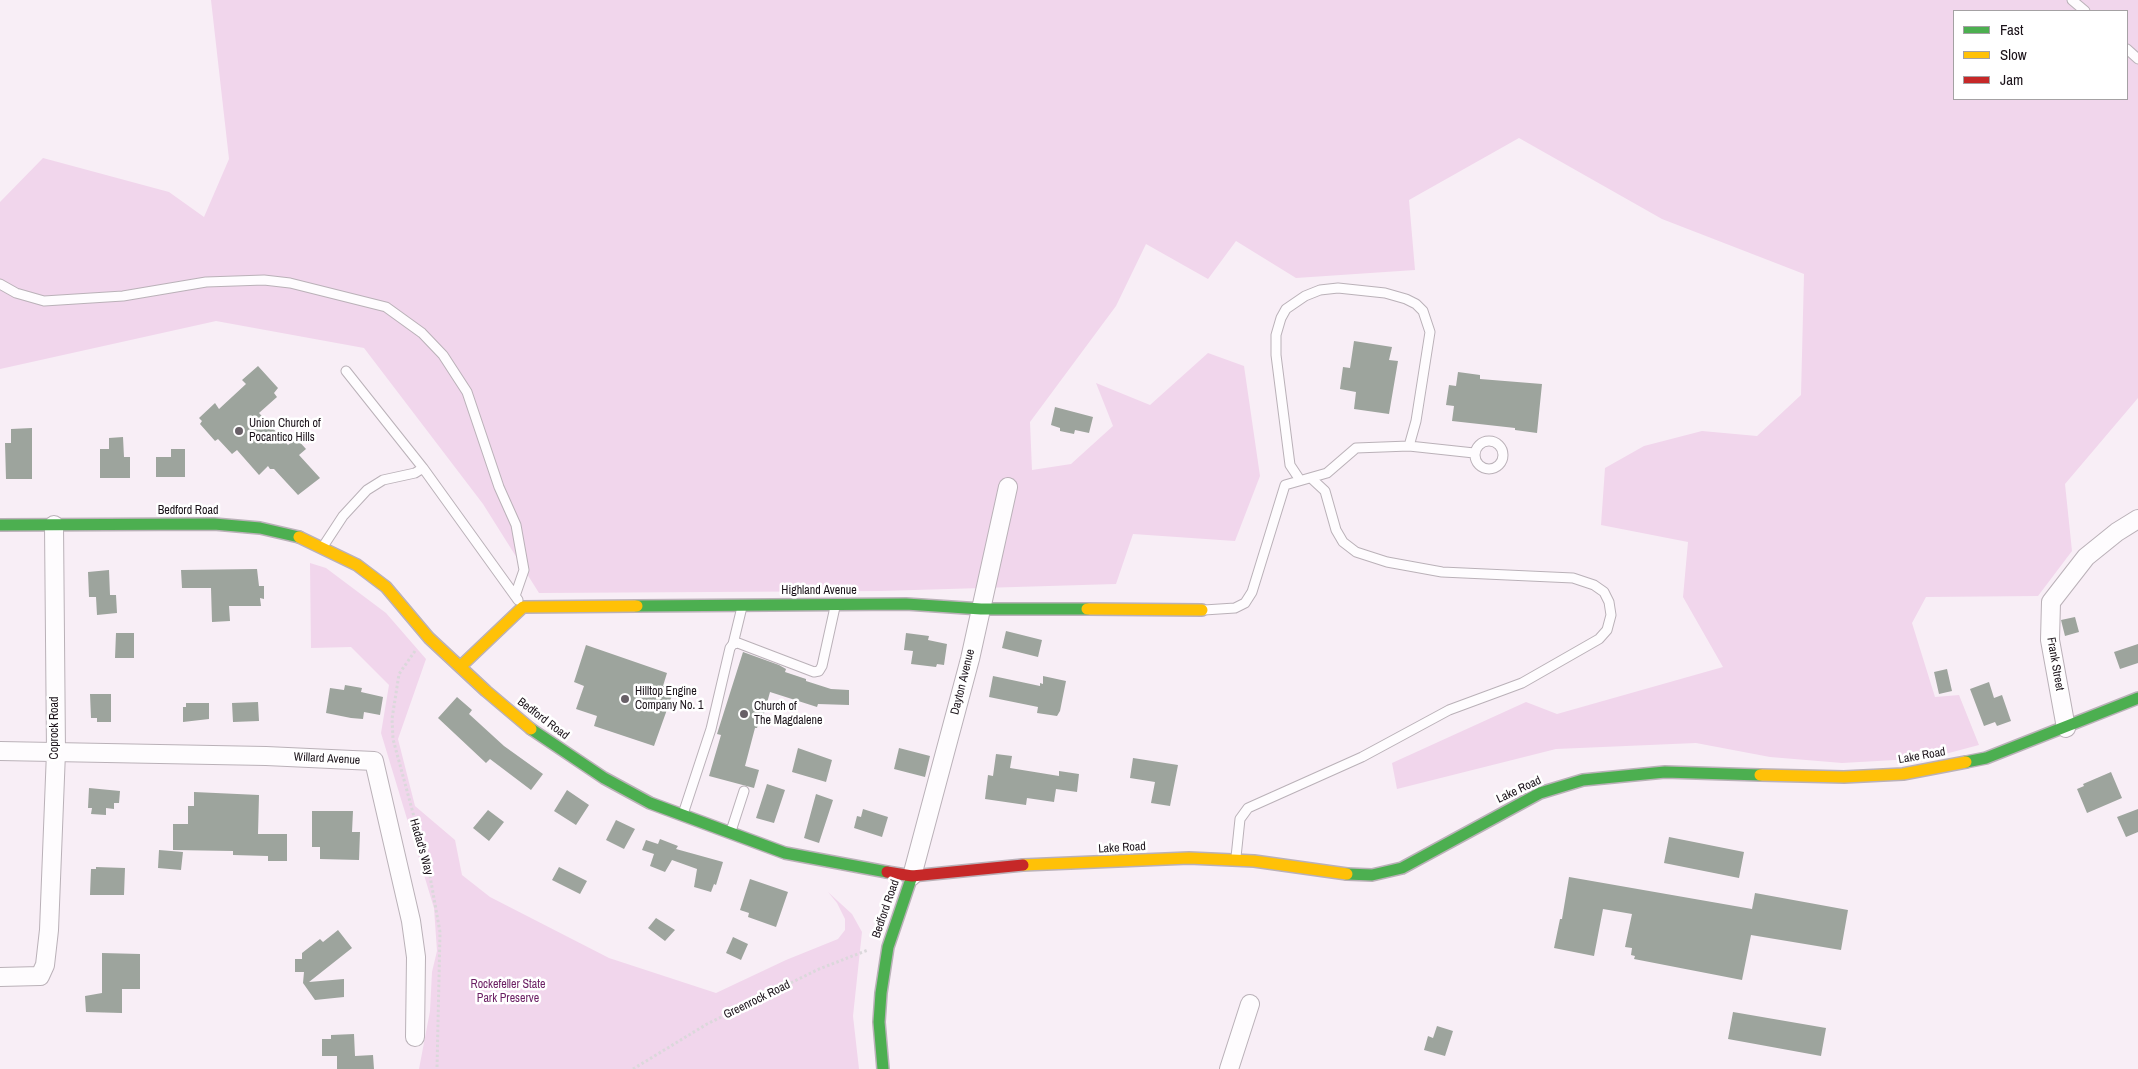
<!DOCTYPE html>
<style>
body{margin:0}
#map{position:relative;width:2138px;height:1069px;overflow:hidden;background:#f8eef6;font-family:"Archivo Narrow",sans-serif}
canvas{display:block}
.legend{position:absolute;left:1953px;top:10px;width:175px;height:90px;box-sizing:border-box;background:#fff;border:1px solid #a4a1a3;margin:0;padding:6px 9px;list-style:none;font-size:15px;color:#1b131a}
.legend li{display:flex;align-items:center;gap:10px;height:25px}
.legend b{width:25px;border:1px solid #a4a1a3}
</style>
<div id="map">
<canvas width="2138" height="1069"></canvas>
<ul class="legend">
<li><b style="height:6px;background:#4caf50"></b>Fast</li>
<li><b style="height:6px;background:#ffc107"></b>Slow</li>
<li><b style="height:6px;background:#c62828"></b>Jam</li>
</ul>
</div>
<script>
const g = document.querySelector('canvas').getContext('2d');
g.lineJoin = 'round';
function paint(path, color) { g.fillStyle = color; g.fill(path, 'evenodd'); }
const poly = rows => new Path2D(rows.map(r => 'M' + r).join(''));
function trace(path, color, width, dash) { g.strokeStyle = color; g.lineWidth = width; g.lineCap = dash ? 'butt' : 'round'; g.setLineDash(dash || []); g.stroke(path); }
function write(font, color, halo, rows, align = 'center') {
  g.font = font + ' "Archivo Narrow",sans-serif'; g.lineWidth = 5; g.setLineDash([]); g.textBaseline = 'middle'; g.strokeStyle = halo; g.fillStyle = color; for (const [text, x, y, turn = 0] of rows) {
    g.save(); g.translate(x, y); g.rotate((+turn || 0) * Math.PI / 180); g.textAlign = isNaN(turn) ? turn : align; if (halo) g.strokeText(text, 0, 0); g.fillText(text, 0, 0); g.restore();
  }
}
const green = poly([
 [211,0,2138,0,2138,398,2065,484,2072,551,2038,596,1926,597,1912,623,1935,697,1959,695,1979,745,1930,758,1842,763,1770,757,1696,743,1556,749,1397,789,1392,763,1526,702,1557,714,1723,667,1683,597,1688,542,1601,525,1605,468,1644,446,1702,431,1757,436,1801,395,1804,274,1662,219,1519,138,1409,200,1415,270,1296,278,1236,241,1208,279,1146,244,1116,306,1030,422,1032,470,1071,464,1113,426,1096,383,1150,405,1208,353,1244,366,1260,476,1235,541,1133,534,1116,584,881,591,539,593,483,504,364,348,216,321,0,369,0,202,43,158,169,192,204,217,229,159],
 [1954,11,2127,11,2127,99,1954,99],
 [310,563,326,568,386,613,426,659,398,739,415,806,455,840,462,875,490,897,609,958,716,993,786,960,838,939,845,930,845,919,837,903,828,892,852,914,862,932,853,1016,859,1069,419,1069,430,1011,432,972,437,951,434,908,381,733,389,685,351,647,311,648]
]);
const building = poly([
 [1354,341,1392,347,1389,360,1398,361,1389,414,1354,409,1356,392,1340,389,1343,367,1350,368],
 [258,366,278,388,274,393,277,397,259,413,288,445,296,438,306,449,299,455,320,478,298,495,274,469,270,469,268,466,259,475,237,450,232,454,218,439,215,441,200,424,202,421,199,418,215,403,219,409,246,384,242,380],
 [1458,372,1480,375,1480,379,1542,384,1537,433,1515,430,1515,428,1452,421,1454,406,1446,405,1449,385,1456,386],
 [1055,407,1093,417,1089,433,1075,430,1074,434,1060,431,1060,428,1051,425],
 [32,428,32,479,6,479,5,443,11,443,11,429],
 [123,437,124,457,130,457,130,478,100,478,100,449,109,449,109,438],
 [171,449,185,449,185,477,156,477,156,457,171,457],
 [257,569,259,586,264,586,264,599,260,598,261,606,229,606,230,621,212,622,211,588,182,588,181,570],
 [109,570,110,595,116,595,117,613,97,615,96,597,89,597,88,572],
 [2075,617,2079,632,2065,636,2061,620],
 [1006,631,1042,640,1038,657,1002,648],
 [116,633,134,633,134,658,115,658],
 [906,633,929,636,928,640,947,644,944,665,937,664,936,667,911,664,913,651,904,650],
 [2138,644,2138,663,2120,669,2114,652],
 [586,645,667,673,663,686,674,690,654,746,594,726,597,716,576,709,584,686,574,682],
 [743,652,779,665,786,669,785,672,806,679,806,681,831,689,849,690,849,705,818,704,817,707,770,692,762,721,760,720,757,728,755,728,745,766,759,770,754,788,709,776,721,735,717,734],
 [1947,669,1952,691,1939,694,1934,672],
 [993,676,1040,686,1040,683,1043,684,1043,676,1066,681,1060,711,1057,716,1037,713,1038,707,989,697],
 [1989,682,1994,698,2002,695,2011,721,1997,726,1995,722,1984,726,1970,689],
 [345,685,362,688,361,692,383,697,380,715,364,712,363,719,351,718,326,713,330,688,344,690],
 [90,694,111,694,111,722,97,722,97,718,91,718],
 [457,697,472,710,469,714,504,746,543,774,531,790,490,759,486,763,438,718],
 [258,702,259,721,233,722,232,703],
 [186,703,209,703,209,719,183,722,183,707,186,707],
 [798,748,832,760,826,782,792,772],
 [899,748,930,756,925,777,894,769],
 [996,754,1012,756,1010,768,1059,776,1059,771,1079,774,1077,792,1056,789,1054,802,1027,798,1026,805,985,799,988,775,993,776],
 [1133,758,1178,765,1170,806,1151,803,1155,782,1130,778],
 [2111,772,2122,798,2087,813,2077,789,2084,786,2083,784],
 [767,784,785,790,774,823,756,818],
 [89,788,120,791,119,803,114,803,114,809,106,808,106,815,91,814,92,808,88,808],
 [567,790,589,805,576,825,554,811],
 [194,792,259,795,258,834,287,834,287,861,268,861,268,856,233,855,233,851,173,850,173,824,188,824,188,806,194,806],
 [816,794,833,800,819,843,804,838],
 [863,809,888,817,882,837,854,828,857,816,861,817],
 [2138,809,2138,832,2126,837,2117,817],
 [488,810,504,822,489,841,473,828],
 [312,811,353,811,352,832,360,832,359,860,320,859,320,847,312,847],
 [616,820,635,829,624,849,606,840],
 [1669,837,1744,852,1739,878,1664,863],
 [660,839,678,846,676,849,723,862,716,885,714,884,711,892,694,887,697,869,672,860,665,872,650,866,654,854,642,850,646,840,658,844],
 [159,850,183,852,181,870,158,868],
 [96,867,125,868,124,895,90,895,91,869,96,869],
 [559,867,587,881,580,894,552,880],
 [1569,877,1752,909,1755,893,1848,910,1841,950,1751,935,1742,980,1634,959,1635,956,1631,955,1632,948,1625,947,1632,914,1603,909,1594,956,1554,948,1560,919,1562,919],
 [750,879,788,892,776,927,748,917,749,913,740,910],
 [656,918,675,930,665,941,648,928],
 [338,930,352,948,309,982,344,979,344,997,315,1000,303,983,304,972,295,972,295,959,302,959,302,953,320,939,323,942],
 [733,937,748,944,741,960,726,953],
 [102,953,140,954,140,989,122,989,122,1013,86,1012,85,996,102,993],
 [1733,1012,1826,1028,1821,1056,1728,1039],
 [1437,1026,1453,1031,1445,1056,1424,1050,1428,1036,1433,1038],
 [354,1034,355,1056,373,1055,374,1069,337,1069,337,1056,322,1056,322,1039,331,1039,331,1035]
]);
const path = poly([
 [415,651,399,674,392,719,393,739,430,876,440,932,437,1069],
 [633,1069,707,1024,819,969,868,950]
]);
const lane = poly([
 [2072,0,2085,11],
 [2127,49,2138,59],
 [0,284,16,293,44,301,123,296,206,282,264,280,290,283,386,307,422,333,443,355,467,392,499,487,516,525,524,570,515,596],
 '1475 455a14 14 0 1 1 28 0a14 14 0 1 1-28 0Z',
 [1409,446,1474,453],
 [423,468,518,600],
 [324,545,343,516,367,490,383,480,415,473,423,468,346,371],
 [1204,610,1235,608,1245,603,1252,592,1285,485,1327,473,1356,448,1409,446,1416,421,1430,332,1423,311,1416,304,1406,299,1385,293,1338,288,1320,290,1305,296,1286,309,1281,318,1276,335,1276,355,1290,465,1300,480],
 [733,644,742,607],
 [683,814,711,729,730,648,733,644,738,643,814,672,819,671,822,666,835,607],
 [731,831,744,791],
 [1236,857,1240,819,1248,808,1362,757,1449,710,1522,683,1599,639,1607,630,1611,615,1609,602,1604,592,1594,585,1573,578,1442,572,1387,562,1356,552,1343,542,1336,530,1325,491,1311,478]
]);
const street = poly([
 [2066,728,2050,640,2051,602,2086,557,2117,532,2138,519],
 [0,751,266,756,374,761,411,921,416,957,415,1037],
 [912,876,970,659,1008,487],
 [0,977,40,976,45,965,49,930,56,752,54,525],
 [1229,1069,1250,1004]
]);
const fast = poly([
 [0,525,214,524,260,528,299,537],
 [637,606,906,604,981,609,1087,609],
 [531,729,604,778,650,803,785,853,887,872],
 [1966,762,1986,758,2138,698],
 [1347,874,1372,875,1402,868,1540,793,1583,780,1665,772,1760,775],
 [883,1069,879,1022,881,993,888,947,912,876]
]);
const slow = poly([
 [299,537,357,565,386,587,429,638,486,691,531,729],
 [1087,609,1202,610],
 [460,667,523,607,637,606],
 [1760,775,1844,777,1903,774,1966,762],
 [1023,865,1189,858,1254,861,1347,874]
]);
const jam = poly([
 [887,872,912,876,1023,865]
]);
const markers = [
 [239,431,5,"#686067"],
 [625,699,5,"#686067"],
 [744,714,5,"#686067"]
];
const poiNames = [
 ["Union Church of",249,424],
 ["Pocantico Hills",249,438],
 ["Hilltop Engine",635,692],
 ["Company No. 1",635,706],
 ["Church of",754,707],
 ["The Magdalene",754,721]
];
const streetNames = [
 ["Bedford Road",188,511],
 ["Highland Avenue",819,591],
 ["Frank Street",2055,664,80],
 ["Dayton Avenue",963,682,-76],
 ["Bedford Road",543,719,37],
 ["Coprock Road",55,728,-90],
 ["Lake Road",1922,756,-10],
 ["Willard Avenue",327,759,3],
 ["Lake Road",1519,790,-25],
 ["Hadad's Way",421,847,74],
 ["Lake Road",1122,848,-3],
 ["Bedford Road",886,909,-71],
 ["Greenrock Road",757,1000,-26]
];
const parkNames = [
 ["Rockefeller State",508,985],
 ["Park Preserve",508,999]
];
paint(green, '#f1d6ec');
paint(building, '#9da49d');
trace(lane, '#bab1b8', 11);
trace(street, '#bab1b8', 20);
trace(fast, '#bab1b8', 14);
trace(slow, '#bab1b8', 14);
trace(jam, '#bab1b8', 14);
trace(path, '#dbd8db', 3, [2.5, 2.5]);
trace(lane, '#fefcfe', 9);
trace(street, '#fefcfe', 18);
trace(fast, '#4caf50', 11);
trace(slow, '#ffc107', 11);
trace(jam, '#c62828', 11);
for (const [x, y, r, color] of markers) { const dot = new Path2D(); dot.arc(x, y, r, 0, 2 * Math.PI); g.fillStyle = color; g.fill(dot); trace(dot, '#fff', 2); }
write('12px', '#1b131a', '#fff', poiNames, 'left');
write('12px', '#1b131a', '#fff', streetNames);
write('12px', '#6b1f63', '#fff', parkNames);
</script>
